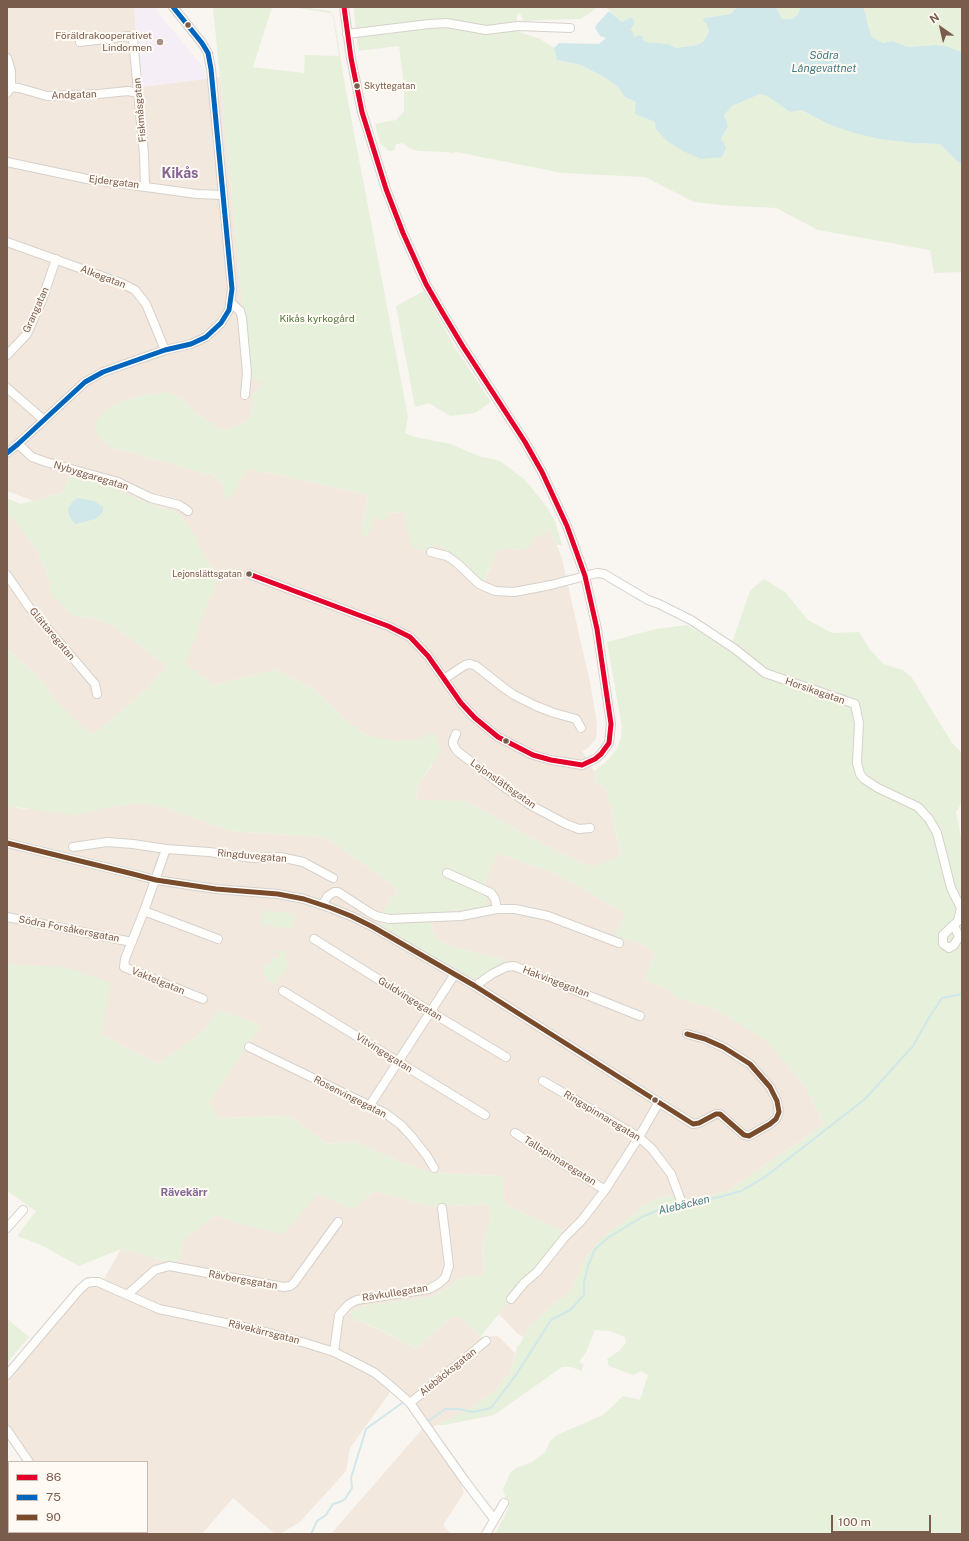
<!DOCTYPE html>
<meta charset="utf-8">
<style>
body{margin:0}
#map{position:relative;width:969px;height:1541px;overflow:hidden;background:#f9f5f0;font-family:"Public Sans",sans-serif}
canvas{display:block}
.frame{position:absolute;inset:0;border:8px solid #7a5c4d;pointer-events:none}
.legend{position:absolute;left:8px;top:1461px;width:140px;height:72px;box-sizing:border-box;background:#fffaf3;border:1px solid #cabbb1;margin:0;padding:5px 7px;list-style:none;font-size:12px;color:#7a5c4d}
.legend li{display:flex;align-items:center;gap:8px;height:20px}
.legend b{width:20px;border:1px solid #cabbb1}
.north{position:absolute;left:921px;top:8px;width:40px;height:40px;-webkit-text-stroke:3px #fffaf3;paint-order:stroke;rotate:326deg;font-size:11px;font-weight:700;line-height:16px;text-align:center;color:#7a5c4d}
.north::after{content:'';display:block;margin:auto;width:14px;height:18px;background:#7a5c4d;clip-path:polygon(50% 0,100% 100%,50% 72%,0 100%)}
.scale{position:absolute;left:831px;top:1515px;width:100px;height:18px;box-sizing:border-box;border:2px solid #7a5c4d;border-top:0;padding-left:5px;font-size:12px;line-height:14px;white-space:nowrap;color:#7a5c4d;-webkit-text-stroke:3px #fffaf3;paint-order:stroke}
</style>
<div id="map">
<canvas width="969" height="1541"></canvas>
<div class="frame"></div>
<ul class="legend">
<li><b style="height:5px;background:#e4002b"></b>86</li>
<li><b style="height:5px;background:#0065bd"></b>75</li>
<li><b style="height:5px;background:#7a4b2a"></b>90</li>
</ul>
<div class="north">N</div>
<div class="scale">100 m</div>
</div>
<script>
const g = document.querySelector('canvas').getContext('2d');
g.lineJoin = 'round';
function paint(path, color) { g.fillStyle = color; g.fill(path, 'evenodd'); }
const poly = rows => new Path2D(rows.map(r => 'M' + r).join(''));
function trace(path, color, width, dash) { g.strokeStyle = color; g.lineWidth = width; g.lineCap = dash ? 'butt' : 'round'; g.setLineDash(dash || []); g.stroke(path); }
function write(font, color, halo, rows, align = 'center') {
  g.font = font + ' "Public Sans",sans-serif'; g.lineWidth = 4; g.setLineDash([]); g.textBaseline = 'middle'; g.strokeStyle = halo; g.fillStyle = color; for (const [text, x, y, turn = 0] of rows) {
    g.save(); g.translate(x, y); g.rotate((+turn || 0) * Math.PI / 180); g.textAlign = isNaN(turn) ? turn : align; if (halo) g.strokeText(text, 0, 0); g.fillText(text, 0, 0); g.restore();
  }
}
const residential = poly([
 [7,7,134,7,141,87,220,77,250,377,265,383,253,402,251,417,240,425,224,430,216,427,204,419,180,398,168,392,142,396,122,401,114,449,134,452,150,459,168,462,200,473,212,474,224,485,224,497,238,486,245,469,275,474,368,495,362,528,371,526,374,517,389,513,404,512,413,547,427,551,430,550,431,546,437,545,444,548,446,552,484,583,496,552,499,549,505,548,516,550,527,548,535,538,549,530,557,545,562,559,591,687,597,724,596,739,588,748,582,751,594,771,595,782,606,790,608,795,621,857,594,867,568,857,545,846,488,813,464,801,416,801,419,783,432,766,420,739,409,741,390,742,366,735,343,718,315,690,276,670,214,685,184,664,219,574,206,559,184,520,176,512,153,506,106,485,69,476,63,493,50,496,34,501,7,491],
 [7,513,20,526,39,555,50,580,50,591,76,617,93,618,116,627,167,666,148,688,109,722,91,735,55,700,37,675,7,649],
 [141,803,163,807,231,831,326,837,398,889,384,911,425,953,506,960,452,947,438,940,432,929,433,913,460,910,484,885,497,853,556,874,625,913,629,941,641,943,655,953,645,980,668,990,678,998,717,1010,767,1040,804,1085,824,1124,728,1191,685,1201,670,1195,648,1202,627,1219,588,1254,571,1291,554,1304,528,1328,523,1337,517,1333,499,1314,566,1233,505,1204,502,1176,434,1173,400,1162,354,1141,327,1144,290,1116,218,1118,209,1102,261,1025,219,1010,204,1031,158,1064,102,1035,14,965,7,962,7,806,25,809,115,806],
 [375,1191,433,1207,489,1204,491,1219,482,1246,484,1275,457,1279,451,1286,431,1297,363,1306,351,1318,382,1331,415,1349,452,1317,462,1318,480,1337,498,1336,515,1353,511,1372,492,1394,465,1411,436,1425,427,1433,460,1480,464,1493,443,1525,451,1534,331,1534,424,1427,400,1398,391,1391,350,1448,346,1471,300,1522,280,1534,275,1534,233,1498,202,1534,70,1534,69,1532,147,1532,147,1462,23,1462,7,1438,7,1370,75,1289,87,1277,104,1279,121,1249,178,1264,184,1239,216,1215,240,1224,318,1194,352,1209]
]);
const education = poly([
 [134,7,156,7,161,16,204,68,205,79,141,87]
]);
const green = poly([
 [213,7,272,7,253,67,304,73,305,55,339,56,333,17,330,13,291,7,303,7,330,11,334,17,344,80,408,417,405,433,415,437,451,444,478,456,500,461,525,480,547,507,555,521,562,545,557,545,549,530,535,538,528,548,516,550,505,548,499,549,496,552,483,584,446,552,444,548,437,545,432,546,430,550,427,551,412,547,404,512,389,513,384,520,374,517,368,538,363,537,362,528,368,495,275,474,245,469,238,486,230,500,224,497,224,485,212,474,200,473,168,462,150,459,134,452,114,449,100,439,94,426,103,412,122,401,142,396,168,392,180,398,204,419,216,427,224,430,240,425,251,417,253,402,251,396,264,383,250,378],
 [355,7,598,7,581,19,538,20,524,22,520,13,517,15,516,31,540,39,554,48,557,60,581,65,606,78,618,87,625,97,636,102,636,114,655,122,721,139,728,126,724,115,732,106,760,94,767,96,790,112,800,110,828,124,914,143,940,144,958,162,962,163,962,272,934,273,930,250,818,230,776,208,720,205,694,202,645,177,562,173,456,152,452,153,448,152,418,151,409,148,403,143,396,144,394,151,389,151,380,143,375,124,396,120,404,112,404,85,399,46,358,51,354,11],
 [606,7,738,7,736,8,731,14,710,17,706,23,709,31,704,41,697,45,676,48,668,44,646,42,636,37,632,33,630,18,622,22],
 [776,7,801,7,798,14,792,19,782,19],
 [863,7,962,7,962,52,935,45,908,47,892,41,883,43,872,37,868,26,865,12],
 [424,291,454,346,491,402,475,413,450,416,429,403,415,407,396,306],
 [69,476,107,485,153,506,176,512,180,515,192,532,206,559,219,574,185,664,214,685,276,670,315,690,343,718,366,735,390,741,409,741,420,739,432,732,442,751,419,783,416,800,464,801,488,813,545,846,568,857,594,867,621,856,608,795,606,790,595,782,594,771,606,762,617,749,621,737,622,727,607,642,656,629,687,625,724,647,733,640,750,591,764,579,785,592,808,620,832,633,859,632,869,648,883,664,903,670,912,678,952,743,962,753,962,802,956,812,962,842,962,1534,495,1534,509,1507,503,1490,510,1473,516,1468,532,1462,545,1452,550,1441,557,1435,603,1415,623,1396,640,1400,648,1375,641,1371,633,1375,609,1366,607,1359,619,1351,626,1343,625,1337,610,1331,595,1330,586,1352,579,1362,583,1364,582,1371,571,1367,562,1367,494,1415,444,1425,436,1425,465,1411,492,1394,511,1372,517,1347,521,1343,524,1335,528,1328,554,1304,571,1291,588,1254,605,1235,648,1202,670,1195,686,1201,728,1191,824,1124,804,1085,766,1040,717,1010,678,998,668,990,645,980,655,953,641,943,629,941,615,935,625,913,556,874,497,853,484,885,488,906,460,910,433,913,432,929,438,940,452,947,506,960,475,980,380,928,384,911,398,889,326,837,231,831,163,807,141,803,115,806,77,815,7,806,7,649,37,675,55,700,91,735,109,722,148,688,167,666,116,627,93,618,76,617,67,611,50,591,50,580,39,555,20,526,7,513,7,498,20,504,63,493],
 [263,910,295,914,293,929,261,924],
 [280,950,285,952,287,967,275,984,265,979,266,976,262,972,264,966,267,964,271,965,273,958,277,958],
 [7,962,14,965,64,967,110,982,102,1035,158,1064,204,1031,219,1010,262,1025,209,1102,218,1118,290,1116,327,1144,354,1141,400,1162,434,1173,502,1176,505,1204,566,1233,480,1337,462,1318,452,1317,415,1349,383,1331,351,1318,352,1311,363,1306,431,1297,451,1286,457,1279,484,1275,482,1246,491,1219,489,1204,433,1207,375,1191,352,1209,318,1194,283,1234,240,1224,216,1215,184,1239,178,1264,121,1249,79,1266,41,1245,17,1236,36,1211,7,1191],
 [7,1319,29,1337,7,1363]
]);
const water = poly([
 [738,7,776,7,782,19,792,19,798,14,801,7,863,7,865,12,868,26,872,37,883,43,892,41,908,47,935,45,945,46,962,52,962,163,958,162,940,144,914,143,880,139,854,133,828,124,801,110,790,112,767,96,760,94,732,106,724,115,728,126,721,139,726,147,722,157,701,159,683,151,667,141,656,129,655,122,635,114,636,102,625,97,618,87,606,78,581,65,557,60,554,48,559,43,599,44,606,38,600,36,595,28,597,24,609,11,622,22,630,18,633,18,634,24,631,29,635,37,639,35,643,37,643,40,646,42,668,44,676,48,697,45,704,41,709,31,706,23,703,21,704,18,731,14,736,8],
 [78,498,94,501,100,505,103,506,103,512,95,519,76,524,73,522,69,515,68,509,72,502]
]);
const stream = poly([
 [428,1420,430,1420,445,1409,459,1409,473,1412,491,1408,516,1375,551,1320,570,1310,584,1295,584,1283,588,1266,595,1249,609,1237,642,1217,663,1208,720,1197,741,1191,765,1177,865,1099,913,1046,930,1016,942,998,962,994],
 [311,1534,317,1521,326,1515,333,1504,340,1502,345,1499,352,1488,351,1478,366,1429,402,1403]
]);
const minor = poly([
 [347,34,429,24,447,23,486,30,518,26,570,28],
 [80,42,129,36,133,39,144,154,145,186],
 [7,58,11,71,11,87,7,93],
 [11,87,19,88,47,96,98,94,128,91,138,93],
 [7,162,87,179,197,194,222,195],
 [7,242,121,283,135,290,146,304,165,350],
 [230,302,240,311,242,318,247,373,245,395],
 [7,355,27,334,42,300,56,259],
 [7,388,44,420],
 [18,444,32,457,46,462,118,482,151,498,179,505,188,511],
 [7,453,18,444,85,382,103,372,165,350,191,344,206,337,221,323,229,310,232,289,211,69,208,53,202,43,173,7],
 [431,552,447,556,457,563,479,584,495,591,514,592,551,585,589,575,597,573,604,574,648,600,659,604,691,620,735,649,765,673,855,704,859,723,857,763,860,774,864,779,878,788,918,807,929,819,937,833,951,888,961,908,958,921,943,935,943,944,949,948,954,945,959,937,954,925],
 [249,574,388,626,410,637,428,656,461,703,475,718,498,737,533,755,551,760,582,765,595,759,601,754,609,743,611,724,597,629,585,576,575,548,567,526,542,472,525,442,462,345,441,310,426,284,403,233,386,189,362,112,351,58,344,7],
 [7,575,29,607,95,684,97,694],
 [444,679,465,665,470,664,476,666,504,688,514,695,536,706,554,713,576,719,581,728],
 [456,734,453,741,453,744,457,751,504,787,532,806,566,824,579,829,590,828],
 [7,843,133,874,156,880,216,889,278,894,304,899,331,908,351,916,373,927,475,986,693,1124,699,1123,716,1114,720,1114,744,1135,749,1136,770,1124,776,1119,779,1112,777,1101,770,1087,750,1064,723,1047,705,1039,687,1034],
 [73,847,107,842,133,844,166,849,144,911,125,959,124,967,203,999],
 [166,849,209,852,253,858,280,857,303,862,333,878],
 [447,873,491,893,495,899,497,909],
 [322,905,328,896,334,892,338,892,369,912,376,916,389,919,461,916,497,909,515,909,548,916,619,943],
 [144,911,218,939],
 [7,917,132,942],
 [314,939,429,1011,506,1057],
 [475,986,492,974,506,967,514,966,640,1016],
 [283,991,485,1115],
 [249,1047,385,1113,401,1125,412,1137,427,1156,434,1168],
 [543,1081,639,1137,652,1149,671,1174,680,1198],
 [370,1105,455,974],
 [515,1133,605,1190],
 [7,1228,23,1210],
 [127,1295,155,1270,169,1266,284,1287,290,1286,294,1283,338,1222],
 [511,1299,524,1283,537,1272,565,1237,582,1220,605,1190,639,1137,659,1102],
 [334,1352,339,1315,349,1304,357,1300,429,1289,438,1284,445,1278,449,1266,442,1208],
 [7,1375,80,1289,87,1283,92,1282,98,1282,159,1309,258,1330,302,1342,334,1352,360,1365,375,1373,392,1387,410,1403,465,1481,494,1519],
 [410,1403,486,1341],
 [7,1430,29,1462],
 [7,1525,9,1530],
 [64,1532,65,1534],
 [486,1534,504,1503]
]);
const bus1 = poly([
 [249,574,388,626,410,637,428,656,461,703,475,718,498,737,533,755,551,760,582,765,595,759,601,754,609,743,611,724,597,629,585,576,575,548,567,526,542,472,525,442,462,345,441,310,426,284,403,233,386,189,362,112,351,58,344,7]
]);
const bus2 = poly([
 [7,453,18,444,85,382,103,372,165,350,191,344,206,337,221,323,229,310,232,289,211,69,208,53,202,43,173,7]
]);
const bus3 = poly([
 [7,843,133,874,156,880,216,889,278,894,304,899,331,908,351,916,373,927,475,986,693,1124,699,1123,716,1114,720,1114,744,1135,749,1136,770,1124,776,1119,779,1112,777,1101,770,1087,750,1064,723,1047,705,1039,687,1034]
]);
const markers = [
 [188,25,3.5,"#7a5c4d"],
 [160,42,4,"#a69286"],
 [357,86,3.5,"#7a5c4d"],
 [249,574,3.5,"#7a5c4d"],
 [506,741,3.5,"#7a5c4d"],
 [655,1100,3.5,"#7a5c4d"]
];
const busNames = [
 ["Skyttegatan",364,86],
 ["Lejonslättsgatan",242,574,"right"]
];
const poiNames = [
 ["Föräldrakooperativet",152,36],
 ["Lindormen",152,48]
];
const streetNames = [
 ["Andgatan",74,95,-2],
 ["Fiskmåsgatan",140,110,-95],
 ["Ejdergatan",114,182,7],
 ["Alkegatan",103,277,21],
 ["Grangatan",36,310,-66],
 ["Nybyggaregatan",91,476,17],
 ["Glättaregatan",52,634,50],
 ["Horsikagatan",815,691,19],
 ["Lejonslättsgatan",503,784,35],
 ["Ringduvegatan",252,856,5],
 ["Södra Forsåkersgatan",69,929,11],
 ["Vaktelgatan",158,981,22],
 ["Hakvingegatan",556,982,21],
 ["Guldvingegatan",410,999,32],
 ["Vitvingegatan",384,1053,32],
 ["Rosenvingegatan",350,1097,27],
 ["Ringspinnaregatan",602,1116,31],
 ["Tallspinnaregatan",560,1161,32],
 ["Rävbergsgatan",243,1280,10],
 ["Rävkullegatan",395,1293,-9],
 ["Rävekärrsgatan",264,1332,14],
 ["Alebäcksgatan",448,1372,-39]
];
const parkNames = [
 ["Kikås kyrkogård",317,319]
];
const waterNames = [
 ["Södra",824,56],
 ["Långevattnet",824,69],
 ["Alebäcken",684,1205,-14]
];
const neighbourhoodNames = [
 ["Rävekärr",184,1193]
];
const districtNames = [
 ["Kikås",180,174]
];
paint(residential, '#f2e8de');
paint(education, '#f6eef6');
paint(green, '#e7f0db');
paint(water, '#d0e8ea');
trace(stream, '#d0e8ea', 2);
trace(minor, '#d7d1cb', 10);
trace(minor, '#fefefd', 8);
trace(bus1, '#e4002b', 5);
trace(bus2, '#0065bd', 5);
trace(bus3, '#7a4b2a', 5);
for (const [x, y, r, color] of markers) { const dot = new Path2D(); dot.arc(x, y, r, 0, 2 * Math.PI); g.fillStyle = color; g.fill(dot); trace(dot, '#fffaf3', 1.5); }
write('9px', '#7a5c4d', '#fffaf3', busNames, 'left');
write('10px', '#7a5c4d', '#fffaf3', poiNames, 'right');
write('10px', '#7a5c4d', '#fffaf3', streetNames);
write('10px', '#537a41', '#fffaf3', parkNames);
write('italic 11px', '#437c86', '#fffaf3', waterNames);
write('bold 11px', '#846695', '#fffaf3', neighbourhoodNames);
write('bold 14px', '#846695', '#fffaf3', districtNames);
</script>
